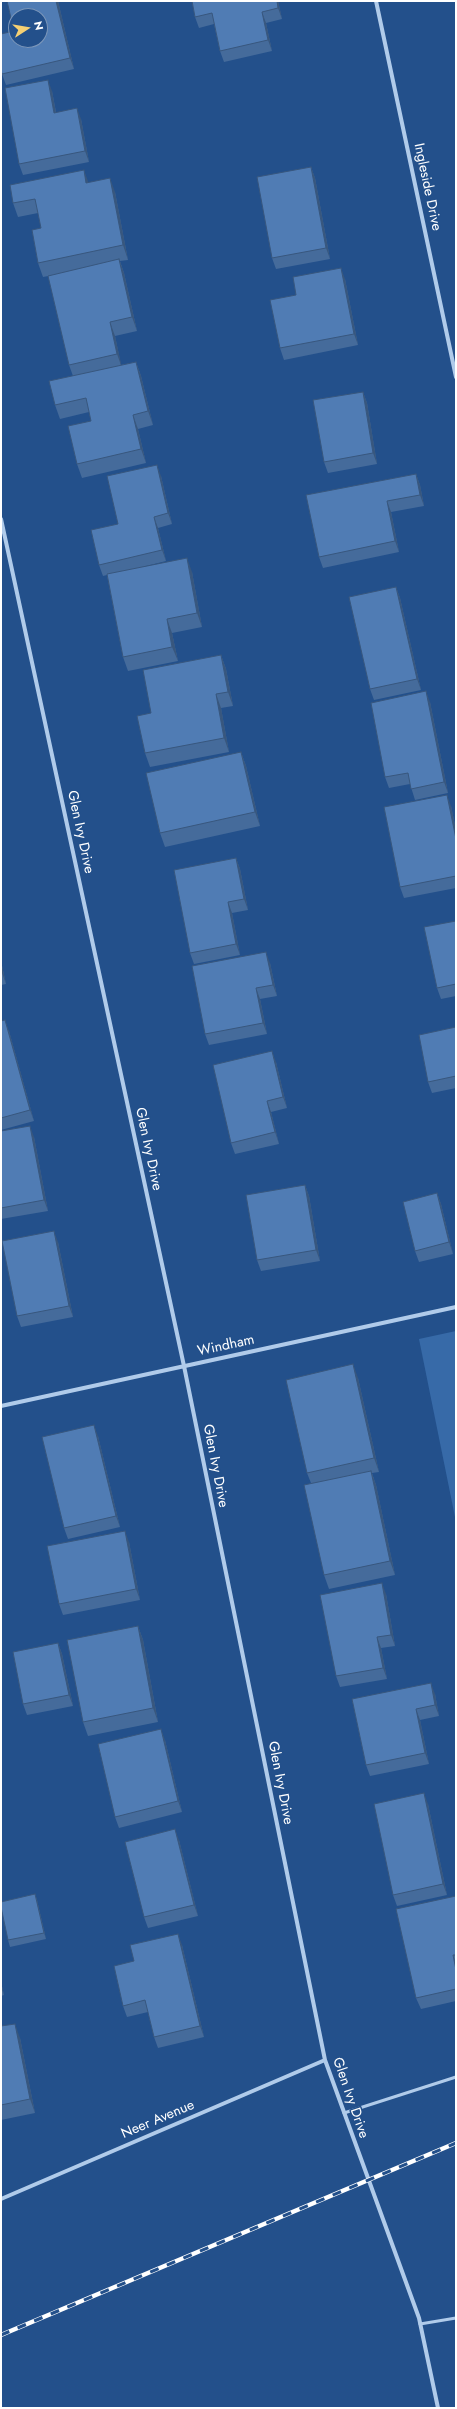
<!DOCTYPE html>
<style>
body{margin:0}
#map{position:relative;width:457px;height:2409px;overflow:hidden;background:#23508b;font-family:Jost,sans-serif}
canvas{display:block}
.frame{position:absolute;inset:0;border:2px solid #fff;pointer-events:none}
.north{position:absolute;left:8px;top:8px;width:40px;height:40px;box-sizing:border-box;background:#23508b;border:1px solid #7b96b9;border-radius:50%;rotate:78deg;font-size:11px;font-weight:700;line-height:16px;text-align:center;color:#fff}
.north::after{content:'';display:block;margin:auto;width:14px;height:18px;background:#f5d073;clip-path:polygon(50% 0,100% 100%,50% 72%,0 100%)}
</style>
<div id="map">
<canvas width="457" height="2409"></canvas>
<div class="frame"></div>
<div class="north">N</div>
</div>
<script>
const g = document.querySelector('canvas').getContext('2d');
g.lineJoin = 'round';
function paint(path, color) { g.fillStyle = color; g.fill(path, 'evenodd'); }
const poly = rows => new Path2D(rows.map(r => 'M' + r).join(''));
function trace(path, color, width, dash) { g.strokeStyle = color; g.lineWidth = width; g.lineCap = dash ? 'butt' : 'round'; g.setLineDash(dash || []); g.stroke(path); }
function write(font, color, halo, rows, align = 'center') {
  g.font = font + ' Jost,sans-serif'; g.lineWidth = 3; g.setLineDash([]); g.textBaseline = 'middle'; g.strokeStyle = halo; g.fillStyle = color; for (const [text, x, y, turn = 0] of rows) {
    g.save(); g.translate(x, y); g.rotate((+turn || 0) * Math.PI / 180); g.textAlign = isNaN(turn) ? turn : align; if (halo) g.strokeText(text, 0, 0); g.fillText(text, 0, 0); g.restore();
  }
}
const green = poly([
 [456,1331,456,1522,419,1339]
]);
const service = poly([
 [344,2113,456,2077],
 [420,2324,456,2318]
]);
const minor = poly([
 [376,1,456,377],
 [1,519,184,1366,325,2060,419,2318,438,2408],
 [1,1406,456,1307],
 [1,2199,325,2060]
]);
const rail = poly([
 [1,2335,456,2143]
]);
const wall = poly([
 [7,1,58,1,74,69,6,85,2,74,14,31],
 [192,1,278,1,282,19,266,23,272,51,224,62,220,51,214,24,199,28,195,17],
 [52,91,56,112,81,119,89,162,23,175,19,164],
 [311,167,315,178,330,259,276,269,272,258],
 [88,182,115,192,128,260,120,261,124,273,137,331,115,336,121,365,136,362,141,376,153,425,138,429,146,463,82,478,77,464,91,421,89,412,60,419,55,405,73,376,69,365,59,274,43,277,38,263,41,228,38,213,18,217,13,203],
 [345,279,358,345,284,360,280,348,296,295],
 [363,392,367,403,377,464,328,473,324,462],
 [416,474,420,485,424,506,391,512,399,552,323,568,319,557],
 [161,476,172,524,158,528,166,561,142,567,192,572,202,627,172,633,178,661,128,671,123,657,107,575,103,576,99,565,118,524],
 [396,587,400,598,421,690,374,700,370,689],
 [221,655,226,669,233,706,221,708,229,752,150,767,145,753,151,713],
 [430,702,448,793,415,800,410,784,389,788,385,777],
 [241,752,246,766,260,826,165,847,160,833],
 [451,806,456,830,456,888,404,898,400,887],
 [236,858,240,869,248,910,232,913,240,955,194,964,190,953],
 [456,921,456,996,441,999,437,988],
 [1,961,6,984,1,985],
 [270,963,277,996,260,999,267,1034,209,1045,205,1034],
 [1,1021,9,1031,34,1121,1,1130],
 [456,1027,456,1088,432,1093,428,1082],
 [276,1062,287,1108,271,1112,279,1144,235,1154,231,1143],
 [1,1131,34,1137,48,1211,1,1219],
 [305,1185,309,1196,320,1261,261,1271,257,1260],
 [437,1193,441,1204,453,1254,419,1262,415,1251],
 [58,1242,73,1317,21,1327,17,1316],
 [358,1378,379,1472,372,1473,376,1485,395,1575,329,1589,324,1575,311,1483,307,1473],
 [98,1436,120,1527,68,1539,64,1528],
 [129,1542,140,1600,63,1615,59,1604],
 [386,1594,395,1646,381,1648,387,1679,340,1687,336,1676],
 [138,1626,143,1640,158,1722,88,1736,83,1722],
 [58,1643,62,1654,73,1706,27,1715,23,1704],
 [435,1694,439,1716,420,1720,429,1764,370,1776,366,1765,352,1699],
 [165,1740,182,1812,119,1828,115,1817],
 [428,1804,447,1895,397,1906,393,1895],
 [179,1840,198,1916,148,1928,144,1917],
 [35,1894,37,1900,46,1939,10,1947,8,1940],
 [456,1897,456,2001,421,2009,416,1998],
 [182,1945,204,2037,158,2048,154,2037,148,2012,127,2017,123,2006,134,1961],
 [1,1982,4,1995,1,1996],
 [1,2026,20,2038,35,2113,1,2120]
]);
const shadedWall = poly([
 [56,1,58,1,74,69,70,58],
 [277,1,278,1,282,19,278,8],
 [262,12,266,23,272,51,268,40],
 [48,80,52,91,58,124,54,113],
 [77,108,81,119,89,162,85,151],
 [311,167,315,178,330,259,326,248],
 [84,170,89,184,86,183],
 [110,178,115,192,128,260,123,245],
 [119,259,124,273,137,331,132,317],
 [341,268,345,279,358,345,354,334],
 [110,322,115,336,122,368,117,354],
 [136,362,141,376,153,425,148,411],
 [363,392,367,403,377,464,373,453],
 [133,415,138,429,146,463,141,449],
 [157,465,161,476,172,524,168,513],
 [416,474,420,485,424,506,420,495],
 [387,501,391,512,399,552,395,541],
 [154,517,158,528,166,561,162,550],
 [187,558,192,572,202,627,197,613],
 [396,587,400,598,421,690,417,679],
 [167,619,172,633,178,661,172,647],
 [221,655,226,669,233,706,228,692],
 [426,691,430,702,448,793,444,782],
 [216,694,221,708,229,752,224,738],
 [241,752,246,766,260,826,255,812],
 [447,795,451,806,456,830,456,839],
 [236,858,240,869,248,910,244,899],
 [228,902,232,913,240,955,236,944],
 [266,952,270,963,277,996,273,985],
 [1,961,6,984,2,973],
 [256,988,260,999,267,1034,263,1023],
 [5,1020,9,1031,34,1121,30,1110],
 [272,1051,276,1062,287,1108,283,1097],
 [267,1101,271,1112,279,1144,275,1132],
 [30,1126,34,1137,48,1211,44,1200],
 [305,1185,309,1196,320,1261,316,1250],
 [437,1193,441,1204,453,1254,449,1242],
 [54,1231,58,1242,73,1317,69,1306],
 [353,1364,358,1378,379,1472,374,1458],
 [94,1425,98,1436,120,1527,116,1516],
 [371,1471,376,1485,395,1575,390,1561],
 [125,1531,129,1542,140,1600,136,1589],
 [382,1583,386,1594,395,1646,391,1635],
 [138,1626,143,1640,158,1722,153,1708],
 [377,1637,381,1648,387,1679,383,1668],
 [58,1643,62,1654,73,1706,69,1695],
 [431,1683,435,1694,439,1716,435,1705],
 [416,1709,420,1720,429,1764,425,1753],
 [161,1729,165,1740,182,1812,178,1801],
 [424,1793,428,1804,447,1895,443,1884],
 [175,1829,179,1840,198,1916,194,1905],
 [35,1894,37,1900,46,1939,44,1933],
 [178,1934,182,1945,204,2037,200,2026],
 [453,1955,456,1964,456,1970],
 [1,1982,4,1995,1,1987],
 [15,2024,20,2038,35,2113,30,2099]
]);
const building = poly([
 [7,1,56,1,70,58,2,74,1,70,1,34,14,31,7,1],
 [16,16,40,16,40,40,16,40,16,16],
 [192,1,277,1,278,8,262,12,268,40,220,51,212,13,195,17,192,1],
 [48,80,54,113,77,108,85,151,19,164,5,88,48,80],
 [311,167,326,248,272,258,257,177,311,167],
 [84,170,86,183,110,178,123,245,38,263,32,230,41,228,35,199,13,203,10,185,84,170],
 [119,259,132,317,110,322,117,354,69,365,48,276,119,259],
 [341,268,354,334,280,348,270,300,296,295,293,277,341,268],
 [136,362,148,411,133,415,141,449,77,464,68,426,91,421,86,398,55,405,49,381,136,362],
 [363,392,373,453,324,462,313,400,363,392],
 [157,465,168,513,154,517,162,550,99,565,91,530,118,524,107,476,157,465],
 [416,474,420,495,387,501,395,541,319,557,306,495,416,474],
 [187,558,197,613,167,619,172,647,123,657,107,574,187,558],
 [396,587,417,679,370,689,349,597,396,587],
 [221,655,228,692,216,694,224,738,145,753,137,716,151,713,143,670,221,655],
 [426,691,444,782,411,789,408,773,385,777,371,703,426,691],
 [241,752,255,812,160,833,146,773,241,752],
 [447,795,456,839,456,876,400,887,384,807,447,795],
 [236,858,244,899,228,902,236,944,190,953,174,870,236,858],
 [456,921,456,984,437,988,424,927,456,921],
 [266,952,273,985,256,988,263,1023,205,1034,192,966,266,952],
 [5,1020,30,1110,1,1118,1,1021,5,1020],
 [456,1027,456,1076,428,1082,419,1035,456,1027],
 [272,1051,283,1097,267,1101,275,1132,231,1143,213,1065,272,1051],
 [30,1126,44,1200,1,1208,1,1131,30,1126],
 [305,1185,316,1250,257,1260,246,1195,305,1185],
 [437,1193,449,1242,415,1251,403,1202,437,1193],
 [54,1231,69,1306,17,1316,2,1241,54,1231],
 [353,1364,374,1458,307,1473,286,1380,353,1364],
 [94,1425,116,1516,64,1528,42,1437,94,1425],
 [371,1471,390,1561,324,1575,304,1485,371,1471],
 [125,1531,136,1589,59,1604,47,1546,125,1531],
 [382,1583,391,1635,377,1637,383,1668,336,1676,320,1595,382,1583],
 [138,1626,153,1708,83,1722,67,1640,138,1626],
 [58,1643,69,1695,23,1704,13,1652,58,1643],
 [431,1683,435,1705,416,1709,425,1753,366,1765,352,1699,431,1683],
 [161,1729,178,1801,115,1817,98,1744,161,1729],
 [424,1793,443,1884,393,1895,374,1804,424,1793],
 [175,1829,194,1905,144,1917,125,1842,175,1829],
 [35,1894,44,1933,8,1940,1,1907,1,1902,35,1894],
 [456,1896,456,1955,453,1955,456,1970,456,1989,416,1998,396,1909,456,1896],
 [178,1934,200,2026,154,2037,145,2000,123,2006,114,1966,134,1961,130,1945,178,1934],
 [15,2024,30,2099,1,2105,1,2026,15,2024]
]);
const streetNames = [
 ["Ingleside Drive",427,187,78],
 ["Glen Ivy Drive",80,832,78],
 ["Glen Ivy Drive",148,1149,78],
 ["Windham",226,1346,-12],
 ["Glen Ivy Drive",215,1466,79],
 ["Glen Ivy Drive",280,1783,79],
 ["Glen Ivy Drive",350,2098,71],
 ["Neer Avenue",158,2120,-23]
];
paint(green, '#376aa8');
trace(service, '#b0cbea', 3);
trace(minor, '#b0cbea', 4);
trace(rail, '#fff', 4.5);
trace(rail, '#23508b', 3, [9]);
paint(wall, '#456b9b');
paint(shadedWall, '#38577e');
paint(building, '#507cb4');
trace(building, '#38577e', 1);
write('14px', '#fff', '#23508b', streetNames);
</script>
